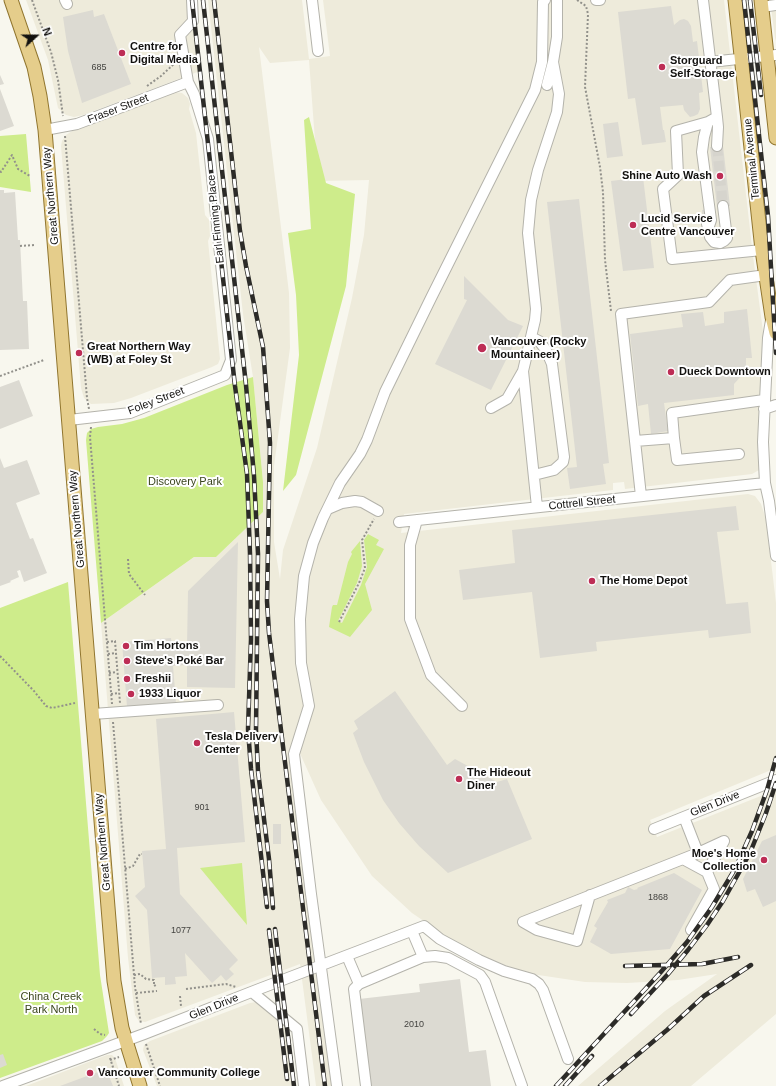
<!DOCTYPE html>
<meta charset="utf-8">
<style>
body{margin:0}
#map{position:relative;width:776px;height:1086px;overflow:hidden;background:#f8f7ee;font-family:Arial,sans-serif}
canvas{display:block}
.north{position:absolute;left:16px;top:16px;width:40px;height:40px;-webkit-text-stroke:3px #fff;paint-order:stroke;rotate:69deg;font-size:11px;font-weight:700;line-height:16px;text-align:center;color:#12110f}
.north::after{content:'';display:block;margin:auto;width:14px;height:18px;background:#12110f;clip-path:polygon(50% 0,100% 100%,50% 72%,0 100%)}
</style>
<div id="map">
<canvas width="776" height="1086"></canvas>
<div class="north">N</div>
</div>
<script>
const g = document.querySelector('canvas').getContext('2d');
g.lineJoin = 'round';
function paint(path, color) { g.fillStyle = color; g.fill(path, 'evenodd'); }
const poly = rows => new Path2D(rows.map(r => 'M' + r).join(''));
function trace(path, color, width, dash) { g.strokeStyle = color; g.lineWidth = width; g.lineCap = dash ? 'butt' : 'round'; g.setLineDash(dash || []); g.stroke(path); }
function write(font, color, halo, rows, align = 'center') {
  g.font = font + ' Arial,sans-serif'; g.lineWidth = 4; g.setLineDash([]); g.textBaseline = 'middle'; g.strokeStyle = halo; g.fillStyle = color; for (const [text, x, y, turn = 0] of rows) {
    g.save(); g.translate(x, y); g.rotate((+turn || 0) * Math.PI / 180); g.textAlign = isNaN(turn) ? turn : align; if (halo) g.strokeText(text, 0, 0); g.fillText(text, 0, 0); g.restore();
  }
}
const built = poly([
 [26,0,194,0,200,71,83,115,74,117,66,115,58,108,48,60],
 [208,0,302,0,309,59,330,56,323,0,724,0,753,256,764,339,759,424,758,448,760,465,759,470,752,474,625,489,624,482,613,483,613,490,404,514,401,533,748,494,755,496,761,504,766,519,776,603,776,768,650,820,657,837,776,790,776,1014,691,1086,578,1086,665,1011,717,974,678,980,627,983,585,982,525,973,465,949,412,913,372,876,321,800,298,749,305,815,341,1086,316,1086,300,964,145,1022,139,1021,135,1015,128,958,101,623,194,557,216,557,263,512,263,482,253,377,243,314],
 [259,47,270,63,309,60,318,181,369,180,364,235,352,298,317,448,283,550,280,579,274,542,274,466,290,348,289,293],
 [770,0,776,0,776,41,775,38],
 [175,92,182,93,188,98,190,104,189,109,196,133,205,215,209,220,210,236,208,241,220,359,218,364,212,367,131,398,114,403,91,404,84,398,81,388,61,146,62,141,66,135,72,131],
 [256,1002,288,1023,294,1086,157,1086,143,1050,144,1045,150,1041,250,1003],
 [107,1055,112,1055,115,1058,124,1086,26,1086]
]);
const green = poly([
 [309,117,326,183,355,194,346,286,296,475,283,491,299,355,296,295,288,233,311,229,304,120],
 [26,134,31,192,0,187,0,136],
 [253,377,263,482,263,512,216,557,194,557,101,623,86,440,87,433,91,429,98,427,122,424,144,418,227,385],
 [368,534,379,540,376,545,384,549,365,584,372,610,350,637,329,627,332,607,333,605,337,605,348,562,352,554,351,552,360,541,362,566,357,583,338,621,342,623,361,585,367,567,364,540],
 [68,582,100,975,109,1033,107,1036,102,1041,0,1078,0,608],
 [242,863,247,925,200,868]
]);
const building = poly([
 [671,6,674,25,680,20,684,19,688,21,691,26,693,42,697,41,703,92,699,93,700,109,698,114,694,116,690,117,684,110,683,105,660,107,663,130,664,130,666,142,642,145,635,98,628,99,618,12],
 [93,10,94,17,104,14,131,84,82,103,68,51,63,17],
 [0,75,4,84,0,85],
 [0,89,14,126,0,131],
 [618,122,623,156,607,158,603,124],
 [723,146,730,206,717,207,710,147],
 [643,177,654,268,623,271,611,181],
 [0,190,4,190,4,193,15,192,18,240,20,240,23,301,27,301,29,349,0,350],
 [579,199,609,463,603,464,606,484,570,489,567,468,577,467,547,202],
 [713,209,714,214,702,215,702,210],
 [464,276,508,320,523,326,491,390,435,364,467,300,464,299],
 [747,309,752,358,746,358,746,367,743,374,734,384,734,395,664,403,668,431,651,434,648,404,638,406,630,334,683,327,681,314,703,312,705,326,724,323,724,312],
 [19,380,33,416,0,429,0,387],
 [0,458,4,468,27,460,40,494,16,503,30,539,33,538,47,573,24,582,20,570,17,571,19,577,10,581,11,582,0,586],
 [736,506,739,530,717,532,726,604,748,602,751,633,709,638,708,630,596,642,597,651,540,658,532,592,463,600,459,570,515,563,512,530],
 [238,542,235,688,187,687,187,665,173,666,176,703,127,707,122,642,171,638,172,649,181,649,180,646,187,646,188,591],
 [395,691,447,765,455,759,497,782,507,779,532,839,448,873,419,846,399,823,383,800,364,762,353,733,358,729,354,721],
 [234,712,245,842,177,848,180,894,238,960,229,969,234,974,226,981,221,975,212,983,185,953,187,976,175,977,176,984,165,985,165,977,152,978,147,910,135,896,145,887,142,851,166,849,156,719],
 [273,824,281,824,281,844,273,844],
 [776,835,776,901,763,907,755,889,747,892,743,879,762,841],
 [674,873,702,890,670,949,611,954,590,942,597,928,594,926,608,902,607,900,625,893,628,887,634,890,638,889,637,888],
 [460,979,469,1052,486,1050,491,1086,370,1086,359,999,420,992,419,984],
 [3,1054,7,1065,0,1068,0,1055],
 [106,1069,113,1086,60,1086]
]);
const minorTunnel = poly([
 [717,146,723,206]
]);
const path = poly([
 [32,0,51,52,58,80,63,116],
 [577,0,586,6,588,14,585,87,600,167,603,192,605,260,611,311],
 [147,86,161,76,176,62],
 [65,136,87,398,89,409],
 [0,171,1,172,12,155,18,169,30,176],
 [20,246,35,245],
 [0,376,44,360],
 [91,427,90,437,112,704],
 [128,559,129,574,145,595],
 [339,622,359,583,365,568,362,540,374,519],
 [107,642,115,641,120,703],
 [108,654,116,653],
 [0,656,34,691,46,706,52,708,75,703],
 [109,673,117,672],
 [111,694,119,693],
 [113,722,135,987,141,1024],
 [125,869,133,866,140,854,142,854],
 [134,975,140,974,146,979,154,980,154,986,156,985],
 [186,989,226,984,236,987],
 [136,993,157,991],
 [180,996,181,1006],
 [94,1029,100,1034,105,1035],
 [146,1044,160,1086],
 [110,1058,119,1086],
 [110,1060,119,1057]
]);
const minor = poly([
 [65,0,67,4],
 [312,0,318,51],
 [596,0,600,0],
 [703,0,717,117,708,122,676,131,678,175,663,189,672,259,762,250],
 [762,7,776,5],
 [710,62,776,55],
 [547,85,553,62,557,37,557,0],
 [717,117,718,127,717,146],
 [708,122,704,137,702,152,711,220,708,229],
 [45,130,77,124,188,82],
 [707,224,710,237,714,242,720,243,724,241,727,238,723,206],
 [771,320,768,338,763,442,765,483,769,501,776,556],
 [531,337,539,341,546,350,552,364,564,457,563,462,554,470,534,475],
 [491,408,507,399,523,371],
 [764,409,776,405],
 [69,420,130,413,225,375,231,360,208,139,194,94,188,82,180,35,193,21,192,0],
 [674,438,677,460,739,454],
 [635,441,621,314,709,302,730,280,766,275],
 [641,496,635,441,674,438,672,413,764,400],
 [537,507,523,371,535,320,536,309,528,233,531,200,538,170,557,112,559,94,553,62],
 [328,509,342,503,355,501,362,502,378,511],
 [417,520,410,545,410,619,431,675,462,706],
 [399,522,765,483],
 [93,714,218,705],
 [654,829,776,780],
 [698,853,724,841,707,872],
 [683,859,707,872,714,889,691,930],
 [590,895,577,941,537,930,523,922,698,853,684,817],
 [412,931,423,957,435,956,448,958,480,975,485,982,522,1086],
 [347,956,359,984],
 [252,992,297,1029,304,1086],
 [3,1086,144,1034,259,989,424,926,440,939,479,960,504,971,532,979,539,984,543,990,568,1059],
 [337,1086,311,894,294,754,309,706,301,663,300,619,304,576,313,543,323,518,340,483,360,454,367,440,385,392,431,298,535,90,542,62,543,2,545,0],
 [366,1086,354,989,359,984,423,957]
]);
const major = poly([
 [11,0,34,67,40,96,45,130,114,981,122,1028,140,1086],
 [735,0,762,250,772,317,776,333],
 [761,0,776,138]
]);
const rail = poly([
 [192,0,235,386,247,474,250,554,251,639,248,729,251,769,267,907],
 [203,0,246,385,254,476,258,554,256,730,258,771,269,859,273,908],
 [214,0,240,231,246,266,263,347,270,443,267,601,269,633,325,1086],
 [744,0,768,216,776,353],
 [750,0,761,95],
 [275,929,294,1086],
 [269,930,287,1079],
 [625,966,702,964,738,957],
 [631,1014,668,974,688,950,707,925,723,901,750,853,766,813,776,783],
 [556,1086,660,973,687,942,712,907,735,869,752,831,767,790,776,758],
 [565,1086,592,1056],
 [600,1086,667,1030,704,996,751,965]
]);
const markers = [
 [122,53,4,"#bd2d55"],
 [662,67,4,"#bd2d55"],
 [720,176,4,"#bd2d55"],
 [633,225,4,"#bd2d55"],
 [482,348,5,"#bd2d55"],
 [79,353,4,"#bd2d55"],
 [671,372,4,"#bd2d55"],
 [592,581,4,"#bd2d55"],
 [126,646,4,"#bd2d55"],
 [127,661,4,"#bd2d55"],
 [127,679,4,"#bd2d55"],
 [131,694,4,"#bd2d55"],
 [197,743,4,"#bd2d55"],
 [459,779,4,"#bd2d55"],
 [764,860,4,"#bd2d55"],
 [90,1073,4,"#bd2d55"]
];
const numberNames = [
 ["685",99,68],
 ["901",202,808],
 ["1868",658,898],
 ["1077",181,931],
 ["2010",414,1025]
];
const poiNames = [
 ["Centre for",130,47],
 ["Digital Media",130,60],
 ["Storguard",670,61],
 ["Self-Storage",670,74],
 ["Shine Auto Wash",712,176,"right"],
 ["Lucid Service",641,219],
 ["Centre Vancouver",641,232],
 ["Vancouver (Rocky",491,342],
 ["Mountaineer)",491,355],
 ["Great Northern Way",87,347],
 ["(WB) at Foley St",87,360],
 ["Dueck Downtown",679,372],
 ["The Home Depot",600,581],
 ["Tim Hortons",134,646],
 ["Steve's Poké Bar",135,661],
 ["Freshii",135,679],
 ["1933 Liquor",139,694],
 ["Tesla Delivery",205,737],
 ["Center",205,750],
 ["The Hideout",467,773],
 ["Diner",467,786],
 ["Moe's Home",756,854,"right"],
 ["Collection",756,867,"right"],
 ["Vancouver Community College",98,1073]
];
const streetNames = [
 ["Fraser Street",118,109,-21],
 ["Terminal Avenue",752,159,-96],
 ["Great Northern Way",51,196,-95],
 ["Earl Finning Place",216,219,-96],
 ["Foley Street",156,401,-21],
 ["Cottrell Street",582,503,-6],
 ["Great Northern Way",77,519,-95],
 ["Glen Drive",715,804,-22],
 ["Great Northern Way",103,842,-95],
 ["Glen Drive",214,1007,-22]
];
const parkNames = [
 ["Discovery Park",185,482],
 ["China Creek",51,997],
 ["Park North",51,1010]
];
paint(built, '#eeebdb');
paint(green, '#ceec8b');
paint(building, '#dcdad2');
trace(minorTunnel, '#d6d4cd', 10, [10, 5]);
trace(minor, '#b4b3ab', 12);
trace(major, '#90752e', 15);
trace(path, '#92918b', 2, [2, 2]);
trace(minor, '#fff', 10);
trace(major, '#e5cd8b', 13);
trace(rail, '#2c2b28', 4.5);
trace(rail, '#fff', 3, [9]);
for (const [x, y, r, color] of markers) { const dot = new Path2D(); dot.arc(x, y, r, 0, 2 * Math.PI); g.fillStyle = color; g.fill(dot); trace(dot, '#fff', 1.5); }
write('9px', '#444340', null, numberNames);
write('bold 11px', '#12110f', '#fff', poiNames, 'left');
write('11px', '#12110f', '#fff', streetNames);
write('11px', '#3a451d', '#fff', parkNames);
</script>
